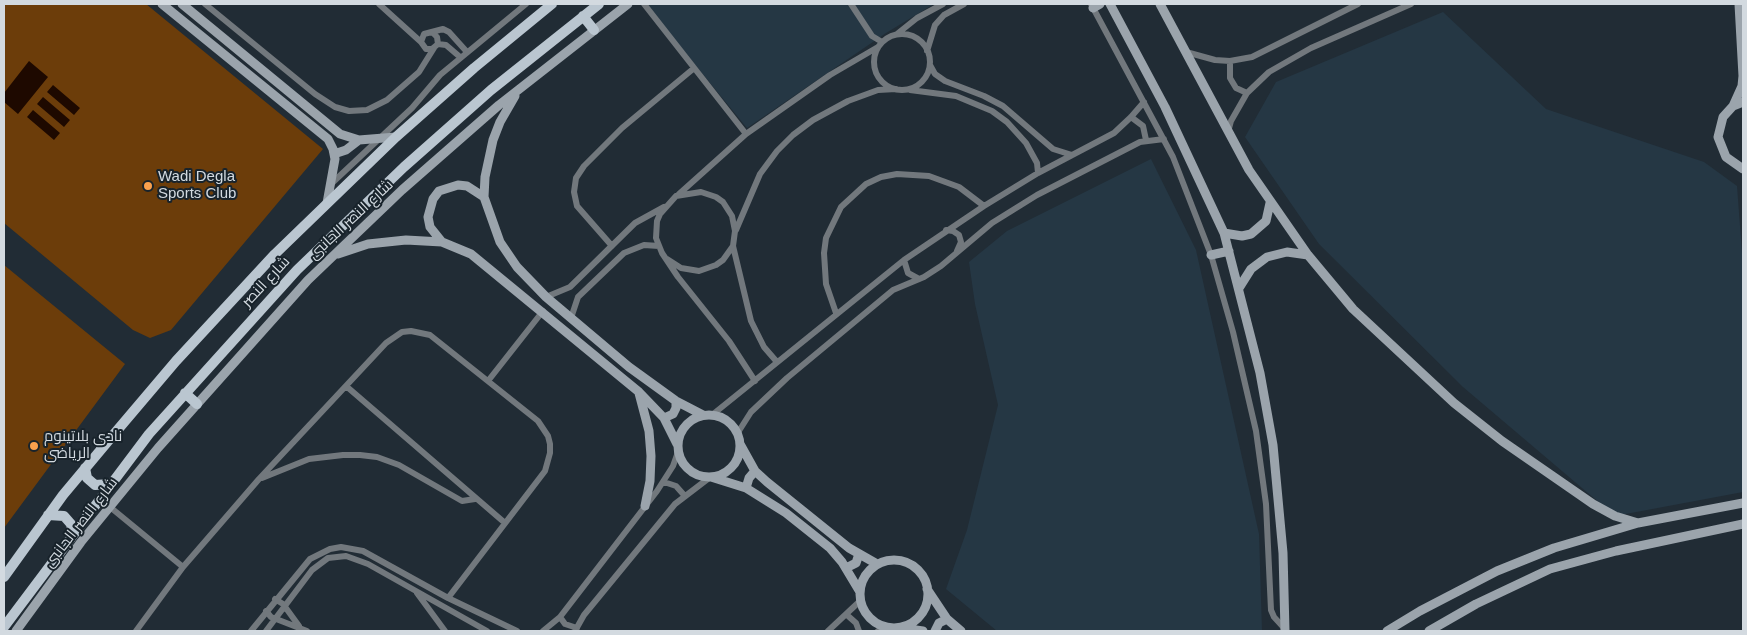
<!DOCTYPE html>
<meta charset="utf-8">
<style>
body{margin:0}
#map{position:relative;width:1747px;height:635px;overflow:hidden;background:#212c35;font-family:Arial,sans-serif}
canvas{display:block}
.frame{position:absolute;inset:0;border:5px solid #d3dae0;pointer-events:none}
</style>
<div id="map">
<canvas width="1747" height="635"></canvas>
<div class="frame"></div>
</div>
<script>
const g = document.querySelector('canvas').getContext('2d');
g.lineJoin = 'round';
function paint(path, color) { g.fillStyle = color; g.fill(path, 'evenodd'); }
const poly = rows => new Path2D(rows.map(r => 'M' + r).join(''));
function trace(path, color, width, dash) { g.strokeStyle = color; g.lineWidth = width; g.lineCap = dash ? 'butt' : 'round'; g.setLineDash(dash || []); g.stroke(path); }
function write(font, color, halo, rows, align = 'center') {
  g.font = font + ' Arial,Cairo,sans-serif'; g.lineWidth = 4; g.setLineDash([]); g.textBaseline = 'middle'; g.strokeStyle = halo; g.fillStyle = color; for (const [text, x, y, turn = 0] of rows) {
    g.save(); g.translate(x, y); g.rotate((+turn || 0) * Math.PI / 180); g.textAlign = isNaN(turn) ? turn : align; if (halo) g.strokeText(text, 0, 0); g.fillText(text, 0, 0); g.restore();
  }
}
const built = poly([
 [645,4,934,4,886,33,747,128],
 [1443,12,1546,109,1704,162,1737,186,1743,266,1743,492,1615,516,1463,387,1319,244,1245,137,1276,82],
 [1151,159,1196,250,1259,534,1262,631,997,631,946,589,967,530,998,405,975,304,969,262,1007,231]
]);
const green = poly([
 [4,4,146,4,323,149,171,330,150,338,133,330,4,223],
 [4,265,125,364,4,528]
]);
const water = poly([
 [29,61,48,77,18,114,4,102,4,93],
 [53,85,80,108,74,115,47,92],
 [43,97,70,120,64,127,37,104],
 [33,110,60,133,54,140,27,117]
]);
const street = poly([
 [205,4,315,94,335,107,349,111,367,110,387,100,419,72,434,48],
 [379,4,421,42],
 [644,4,746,134],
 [851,4,872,36,882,42],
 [1091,4,1173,157,1211,255,1233,332,1256,431,1266,504,1271,610,1274,617,1285,629],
 [433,33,437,37,438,44,432,49,426,49,421,42,424,34,443,29,449,32,467,52],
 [897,34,917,18,943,4],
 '874 62a28 28 0 1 1 56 0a28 28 0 1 1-56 0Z',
 [438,44,446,45,460,57],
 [927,51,935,25,944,15,964,4],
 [1186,52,1215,60,1230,61,1252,57,1358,4],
 [1230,61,1230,78,1236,88,1247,93],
 [930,65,935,74,945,81,984,96,1003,106,1053,149,1072,155],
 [910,90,956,96,992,111,1007,122,1026,143,1037,163,1038,173],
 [1131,117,1143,126,1146,140],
 [1228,132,1231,121,1247,93,1269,72,1311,48,1411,4],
 [331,184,412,108,440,75,526,4],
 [679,194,746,134,830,75,878,47],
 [736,230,760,174,777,151,793,135,813,120,848,101,878,90,896,89],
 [946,230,953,231,959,235,961,242,957,251],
 [612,246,577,206,574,192,576,178,584,166,622,128,693,69],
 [733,246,751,321,764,347,777,362],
 [667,259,681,268,699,271,716,265,723,260,733,246,735,231,732,216,723,202,716,197,701,192,676,196,660,214,657,221,656,238,662,253,678,277,729,341,755,381],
 [904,260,908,273,919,279],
 [546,297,570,287,635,223,664,207],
 [836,313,826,284,824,253,826,238,841,207,866,184,881,177,897,174,929,176,959,187,984,206],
 [571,318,578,297,624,253,644,245,659,246],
 [488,381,543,311],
 [346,386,505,523],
 [712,415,904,260,984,206,1038,173,1114,133,1131,117,1144,102],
 [737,434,751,412,787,378,893,290,924,277,941,266,992,223,1037,195,1140,142,1164,139],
 [262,478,309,459,343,455,360,455,377,457,399,465,462,501,475,499],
 [664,482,676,486,684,495],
 [110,507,183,567],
 [417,593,445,631],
 [275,599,283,604,299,626],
 [266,611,271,617,307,631],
 [847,615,856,623,859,631],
 [560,617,565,624,577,628],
 [136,631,183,567,259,479,386,343,402,332,411,331,430,335,538,421,548,436,550,444,550,453,545,471,448,598],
 [251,631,310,559,330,549,341,547,363,551,448,598,517,631],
 [266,631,312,570,328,558,346,556,368,564,487,631],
 [543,631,560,617,657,491,673,466,678,452],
 [575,631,584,615,675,504,709,478],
 [828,631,860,601],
 [878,631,887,627]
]);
const secondary = poly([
 [162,4,328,139,333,149,335,159,327,203],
 [182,4,340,134,359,140,396,137],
 [1110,4,1165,107,1224,233,1260,373,1273,445,1283,553,1285,631],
 [1160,4,1249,170,1308,255,1353,309,1454,403,1502,441,1593,504,1615,516,1638,523],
 [1093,8,1100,4],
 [515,96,500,122,493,140,485,177,484,197,500,242,517,267,546,297,629,367,676,401,703,415],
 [1743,102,1733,106,1723,117,1718,137,1726,157,1743,169],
 [1733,106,1742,86,1743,76,1739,4],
 [334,154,346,150,359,140],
 [1224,233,1242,236,1251,234,1266,221,1270,203],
 [442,242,430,227,428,217,433,199,439,191,458,185,467,186,484,197],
 [338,254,368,244,406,240,442,242,471,254,639,392,664,418,677,444],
 [1211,255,1229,251],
 [1239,288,1251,269,1267,257,1287,252,1308,255],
 [639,393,649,431,651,456,650,481,645,506],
 '678 446a31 31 0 1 1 62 0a31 31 0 1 1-62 0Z',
 [664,418,673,414,676,408,676,401],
 [740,444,755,471,767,482,849,548,877,564],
 [711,477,746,488,786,513,830,548,842,562,860,592],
 [746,488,749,478,755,471],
 '860 594a34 34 0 1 1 68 0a34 34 0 1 1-68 0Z',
 [846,568,856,563,859,554],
 [927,589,947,619,961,631],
 [902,628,923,631],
 [16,631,81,542,158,448,308,280,402,190,499,105,628,4],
 [935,631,939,623,947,619],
 [1387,631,1420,611,1497,571,1554,548,1638,523,1743,503],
 [1429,631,1476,604,1550,569,1616,551,1743,524]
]);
const primary = poly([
 [583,16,594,30],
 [185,393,197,404],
 [85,468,87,478,95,485,110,484],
 [48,515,64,516,71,524,73,534],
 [4,577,63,495,109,440,176,361,275,254,396,137,474,68,552,4],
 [4,627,149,434,297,270,404,167,491,90,599,4]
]);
const markers = [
 [148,186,5,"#f9a04d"],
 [34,446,5,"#f9a04d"]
];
const poiNames = [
 ["Wadi Degla",158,177],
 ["Sports Club",158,194],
 ["نادى بلاتينوم",44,437],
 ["الرياضى",44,454]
];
const streetNames = [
 ["شارع النصر الجانبى",351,220,-43],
 ["شارع النصر",266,282,-47],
 ["شارع النصر الجانبى",81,523,-52]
];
paint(built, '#253744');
paint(green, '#6c3d0a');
paint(water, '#1e0900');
trace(street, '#72787d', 6);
trace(secondary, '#9ba4ac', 9);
trace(primary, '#bac6d0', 10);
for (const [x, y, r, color] of markers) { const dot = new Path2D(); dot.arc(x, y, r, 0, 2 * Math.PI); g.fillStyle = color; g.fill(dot); trace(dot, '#18232b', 2); }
write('15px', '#d3dae0', '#18232b', poiNames, 'left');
write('15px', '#d3dae0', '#18232b', streetNames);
</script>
